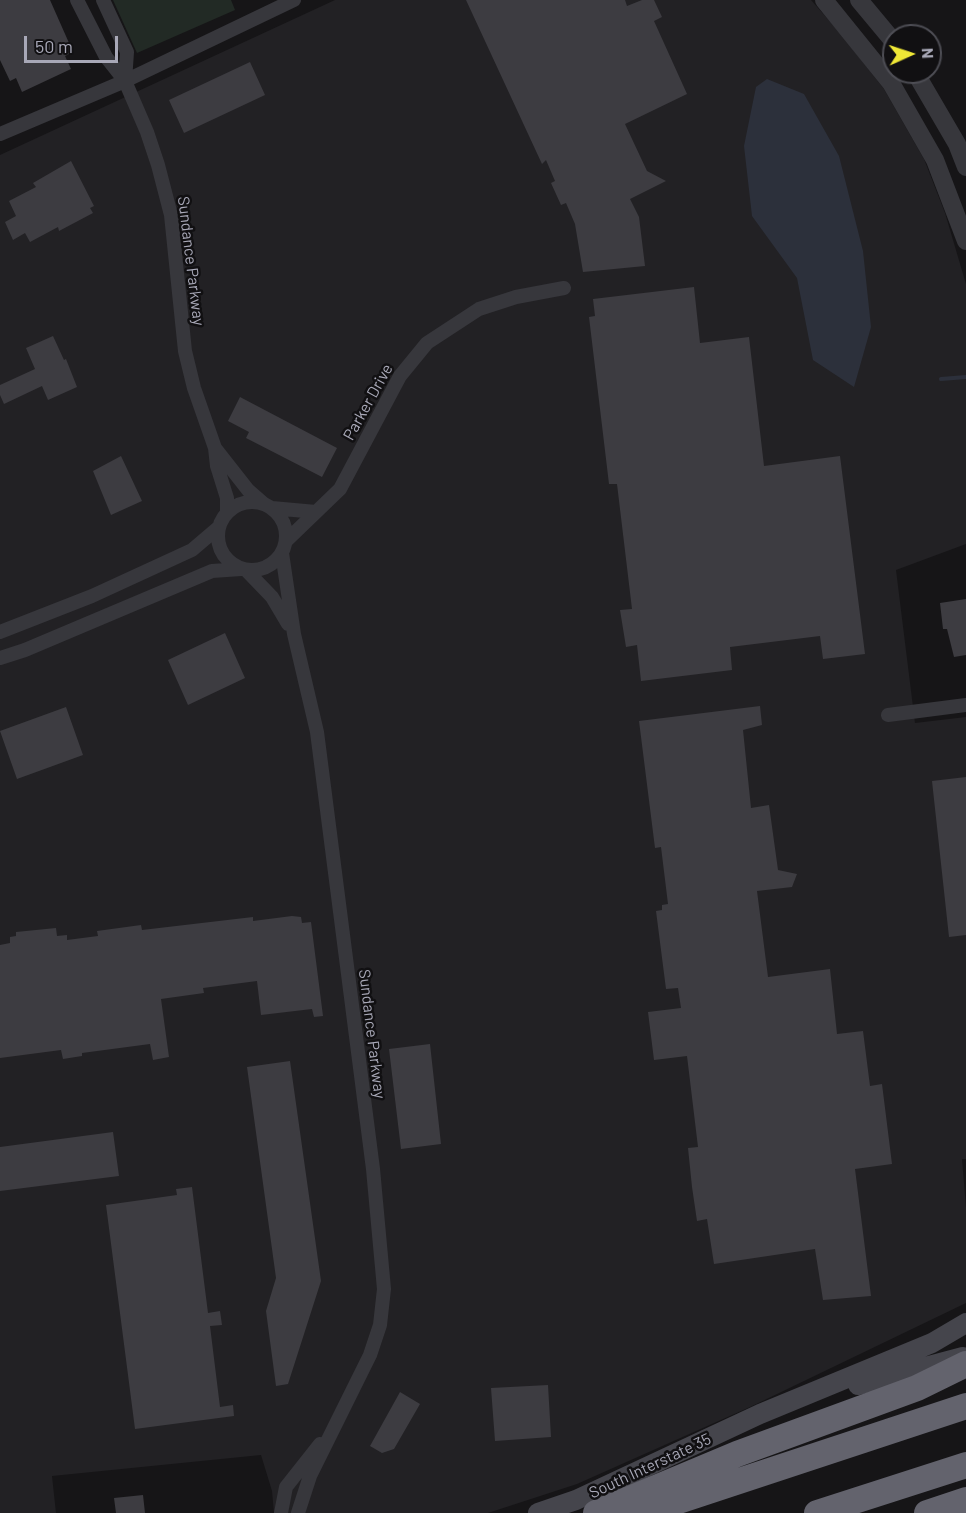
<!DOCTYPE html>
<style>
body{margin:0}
#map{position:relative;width:966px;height:1513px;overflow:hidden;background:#161517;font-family:Barlow,sans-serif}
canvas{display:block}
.north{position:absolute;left:882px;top:24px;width:60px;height:60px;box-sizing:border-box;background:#111012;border:2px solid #4d4d54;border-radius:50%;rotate:87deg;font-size:16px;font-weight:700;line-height:24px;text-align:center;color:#a8a8b7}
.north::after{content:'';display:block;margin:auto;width:21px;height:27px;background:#efe736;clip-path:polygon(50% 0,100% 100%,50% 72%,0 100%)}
.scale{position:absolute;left:24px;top:36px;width:94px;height:27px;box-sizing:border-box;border:3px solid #a8a8b7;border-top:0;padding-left:8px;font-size:18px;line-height:21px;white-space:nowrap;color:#a8a8b7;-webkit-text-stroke:4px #111012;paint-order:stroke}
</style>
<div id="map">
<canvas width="966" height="1513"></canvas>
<div class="north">N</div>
<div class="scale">50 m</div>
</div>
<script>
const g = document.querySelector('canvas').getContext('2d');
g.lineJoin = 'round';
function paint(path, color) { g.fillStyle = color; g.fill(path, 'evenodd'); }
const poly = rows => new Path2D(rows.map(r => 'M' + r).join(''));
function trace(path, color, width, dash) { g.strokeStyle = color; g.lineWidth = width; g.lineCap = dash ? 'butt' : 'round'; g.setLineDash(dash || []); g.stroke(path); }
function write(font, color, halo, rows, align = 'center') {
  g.font = font + ' Barlow,sans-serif'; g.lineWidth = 5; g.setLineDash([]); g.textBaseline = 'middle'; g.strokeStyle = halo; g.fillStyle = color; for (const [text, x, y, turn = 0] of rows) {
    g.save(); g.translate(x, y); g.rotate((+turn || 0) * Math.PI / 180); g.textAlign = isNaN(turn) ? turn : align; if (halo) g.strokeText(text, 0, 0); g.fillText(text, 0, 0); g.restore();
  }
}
const built = poly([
 [335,0,811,0,841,34,884,89,924,159,945,213,966,284,966,544,896,570,915,723,966,717,966,1159,962,1159,966,1207,966,1303,750,1407,577,1484,488,1513,274,1513,272,1491,261,1455,52,1476,56,1513,0,1513,0,155]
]);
const green = poly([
 [113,0,231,0,235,10,137,53]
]);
const water = poly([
 [767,79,804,94,839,156,863,251,871,327,854,387,813,360,797,278,752,216,744,146,756,87]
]);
const stream = poly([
 [941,379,966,377]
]);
const building = poly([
 [0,0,50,0,73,52,65,56,71,69,22,92,16,78,10,81,0,60],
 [466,0,625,0,627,6,642,0,654,0,662,17,654,21,687,94,625,124,647,171,666,181,630,199,639,217,645,266,583,272,575,224,566,203,561,205,551,183,555,181,546,160,542,164],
 [250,62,265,95,184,133,169,100],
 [71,161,94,206,90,208,93,213,59,231,58,227,30,242,25,233,13,240,5,222,16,216,9,201,36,187,33,183],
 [694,287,700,343,749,337,764,466,840,456,865,654,823,659,820,636,730,647,732,670,641,681,637,645,626,647,620,610,632,609,617,484,609,484,589,317,595,316,593,299],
 [53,336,64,360,66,359,77,387,48,400,42,386,4,404,0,395,0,385,35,369,26,348],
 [240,397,337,448,322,477,246,438,249,432,228,421],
 [121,456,142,501,111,515,93,471],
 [966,599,966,655,954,657,947,629,943,629,940,603],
 [225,633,245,678,188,705,168,660],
 [760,706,762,725,743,730,751,808,769,805,778,870,797,874,792,887,757,891,768,977,830,969,837,1034,863,1031,870,1086,882,1084,892,1164,855,1169,871,1296,823,1300,815,1249,714,1264,707,1219,697,1221,692,1187,688,1148,698,1147,687,1056,654,1060,648,1012,681,1008,678,988,666,989,656,911,662,910,662,905,668,904,661,847,655,848,639,721],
 [66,707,83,755,17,779,0,731],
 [966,777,966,935,949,937,932,781],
 [292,916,301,917,302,923,311,922,323,1016,314,1017,312,1009,261,1015,257,981,203,988,204,993,161,999,169,1057,153,1060,150,1044,82,1053,82,1056,63,1059,61,1050,0,1058,0,945,10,943,10,937,16,936,16,932,56,928,57,936,67,935,67,940,98,936,97,931,141,925,142,930,253,917,253,921],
 [430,1044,441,1144,401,1149,389,1049],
 [290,1061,321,1281,288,1384,276,1386,266,1311,276,1278,247,1067],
 [113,1132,119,1176,0,1191,0,1147],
 [192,1187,208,1313,220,1311,222,1325,210,1326,220,1407,233,1405,234,1416,135,1429,106,1205,177,1195,176,1189],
 [548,1385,551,1437,495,1441,491,1388],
 [400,1392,420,1404,394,1449,382,1453,370,1446],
 [143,1495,145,1513,116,1513,114,1498]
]);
const minor = poly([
 [77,0,106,57,125,81,147,132,158,165,171,215,185,351,194,388,215,448,217,466,227,498,227,513],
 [103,0,127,52,125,81],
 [0,134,125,81,294,0],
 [215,448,248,490,264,504],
 '218 536a34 34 0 1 1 68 0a34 34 0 1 1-68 0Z',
 [272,508,316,512],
 [286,541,340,489,400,376,427,343,479,309,516,297,564,288],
 [282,553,294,634,317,732,373,1169,384,1289,380,1325,370,1355,310,1476,298,1513],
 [246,570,272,597,288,624],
 [0,632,92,596,192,550,219,527],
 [0,658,25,650,212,571,241,569],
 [888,715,966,705],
 [281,1513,286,1487,320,1444]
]);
const tertiary = poly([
 [824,0,891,83,935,160,966,241],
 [859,0,894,42],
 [915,72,957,144,966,167]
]);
const secondary = poly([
 [858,1385,963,1357],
 [538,1513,576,1500,760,1414,932,1343,966,1323]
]);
const motorway = poly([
 [596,1513,737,1454,917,1388,966,1364],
 [642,1513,966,1406],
 [817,1513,966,1465],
 [927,1513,966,1500]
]);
const streetNames = [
 ["Sundance Parkway",191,261,83],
 ["Parker Drive",368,402,-61],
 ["Sundance Parkway",372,1034,83],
 ["South Interstate 35",650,1466,-25]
];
paint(built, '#222124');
paint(green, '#222a25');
paint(water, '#2c303b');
trace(stream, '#2c303b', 4);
paint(building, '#3d3c41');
trace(minor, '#37373c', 14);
trace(tertiary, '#37373c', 18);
trace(secondary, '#45454c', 20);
trace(motorway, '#63636d', 26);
write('16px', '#a8a8b7', '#111012', streetNames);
</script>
